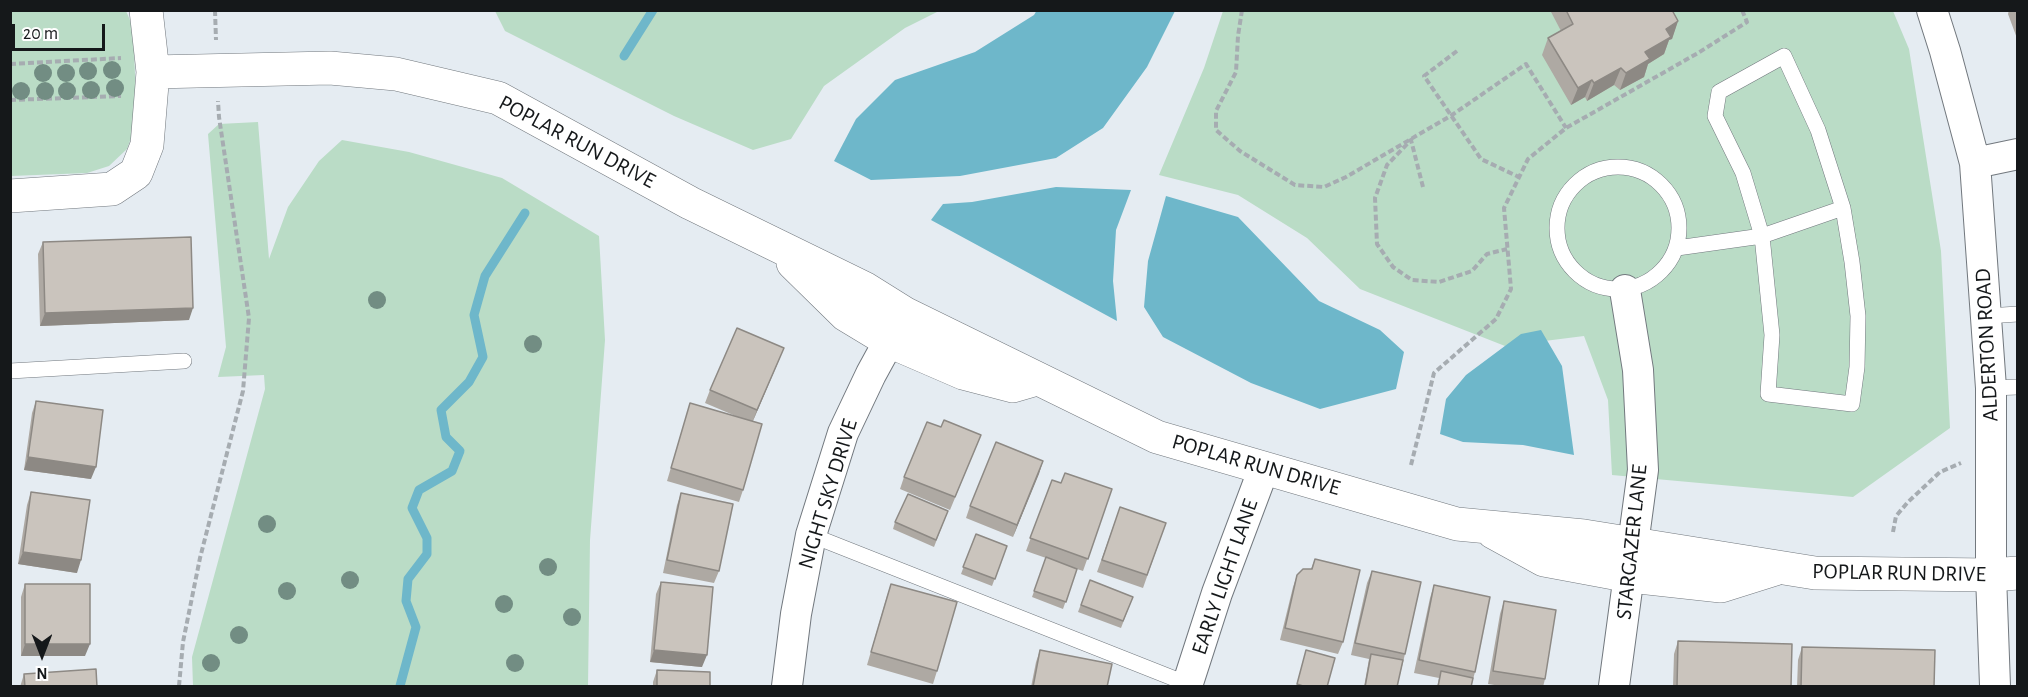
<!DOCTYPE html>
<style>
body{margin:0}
#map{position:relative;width:2028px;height:697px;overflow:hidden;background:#e5ecf2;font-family:"Alegreya Sans",sans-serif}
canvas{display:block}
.frame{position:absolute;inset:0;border:12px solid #15181a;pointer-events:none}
.north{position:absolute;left:12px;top:625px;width:60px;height:60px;-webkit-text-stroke:4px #fff;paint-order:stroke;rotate:180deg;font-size:16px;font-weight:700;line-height:24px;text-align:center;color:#15181a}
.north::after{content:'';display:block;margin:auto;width:21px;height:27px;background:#15181a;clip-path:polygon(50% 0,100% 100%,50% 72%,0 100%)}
.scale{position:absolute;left:12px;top:24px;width:93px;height:27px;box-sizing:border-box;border:3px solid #15181a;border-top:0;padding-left:8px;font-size:18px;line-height:21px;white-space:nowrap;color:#15181a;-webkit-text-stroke:4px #fff;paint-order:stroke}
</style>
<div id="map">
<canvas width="2028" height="697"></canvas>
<div class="frame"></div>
<div class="north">N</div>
<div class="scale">20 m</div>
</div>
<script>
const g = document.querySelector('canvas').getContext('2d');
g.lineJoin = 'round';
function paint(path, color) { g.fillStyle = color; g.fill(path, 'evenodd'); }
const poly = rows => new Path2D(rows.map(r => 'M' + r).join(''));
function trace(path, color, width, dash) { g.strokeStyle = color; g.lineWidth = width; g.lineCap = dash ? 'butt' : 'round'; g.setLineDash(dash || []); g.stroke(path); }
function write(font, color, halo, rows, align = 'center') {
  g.font = font + ' "Alegreya Sans",sans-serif'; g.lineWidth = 4.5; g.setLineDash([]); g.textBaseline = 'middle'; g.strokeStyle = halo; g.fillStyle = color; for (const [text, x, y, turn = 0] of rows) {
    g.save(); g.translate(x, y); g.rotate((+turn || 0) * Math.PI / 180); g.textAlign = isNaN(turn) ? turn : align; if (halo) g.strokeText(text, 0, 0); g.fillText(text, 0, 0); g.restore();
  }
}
const green = poly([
 [10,11,126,11,133,27,137,122,127,149,109,166,87,173,11,176],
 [495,11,939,11,905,28,824,86,791,139,753,150,674,116,505,31],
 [1223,11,1893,11,1909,49,1941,251,1950,428,1853,497,1612,475,1608,400,1584,336,1505,346,1360,289,1307,238,1238,195,1159,175,1204,68],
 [258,122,269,259,288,207,319,161,342,140,409,152,502,178,599,236,605,340,590,540,588,686,193,686,192,657,265,389,264,375,218,377,226,347,208,134,219,124]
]);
const water = poly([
 [1037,10,1175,11,1147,67,1103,128,1056,158,960,176,871,180,834,161,856,119,895,80,975,52,1034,15],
 [1056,187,1131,190,1116,230,1113,281,1117,321,931,220,943,204,972,202],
 [1166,196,1238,217,1319,301,1380,330,1404,352,1396,389,1320,409,1251,383,1163,337,1144,307,1148,261],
 [1541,330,1562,366,1574,455,1523,445,1463,442,1440,434,1446,399,1466,375,1521,334]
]);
const stream = poly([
 [624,56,653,10],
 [400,686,416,627,406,601,408,579,427,554,427,538,412,508,419,490,452,471,460,451,446,437,441,410,469,382,483,357,474,315,485,276,525,213]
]);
const path = poly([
 [215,10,216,40],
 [1242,10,1238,36,1236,72,1216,111,1216,130,1240,151,1295,185,1324,187,1346,177,1452,115,1526,64,1566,128],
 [1457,51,1424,76,1481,159,1519,177],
 [10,64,121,58],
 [10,100,121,96],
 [1423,187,1411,140,1387,165,1375,198,1377,244,1393,267,1412,280,1439,282,1472,271,1487,254,1507,249],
 [1411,465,1434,373,1496,319,1511,289,1504,208,1528,159,1566,128,1698,53,1747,22,1742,10],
 [1893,532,1896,516,1908,502,1940,472,1961,463],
 [179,686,183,642,200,558,243,391,249,318,219,117,218,101]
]);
const service = poly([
 [1784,56,1818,130,1843,208,1852,262,1858,316,1857,367,1852,404,1768,394,1772,335,1762,236,1743,173,1715,116,1719,92,1784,56],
 '1557 228a61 61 0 1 1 122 0a61 61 0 1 1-122 0Z',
 [1677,248,1762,236,1843,208],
 [1987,316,2018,314],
 [10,371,184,361],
 [1991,388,2018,387],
 [811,535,1193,686]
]);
const minor = poly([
 [1932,10,1945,51,1975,163,1991,388,1991,575,1995,686],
 [1975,163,2018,154],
 [787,686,796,614,811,535,843,433,871,374,900,321],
 [1187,686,1217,593,1264,468],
 [1614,686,1643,470,1638,370,1625,290]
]);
const tertiary = poly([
 [153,72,330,68,396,74,498,98,690,203,864,288,904,313,1157,437,1457,524,1584,536,1815,573,1991,575,2018,573],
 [10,196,112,189,136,173,147,145,153,72,146,10],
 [793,263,846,315,889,341,963,373,1013,386,1037,379],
 [1493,532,1544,560,1630,576,1721,586,1775,569]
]);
const trees = [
 [112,70],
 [88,71],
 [43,73],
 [66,73],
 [115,88],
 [91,90],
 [21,91],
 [45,91],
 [67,91],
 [377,300],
 [533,344],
 [267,524],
 [548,567],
 [350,580],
 [287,591],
 [504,604],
 [572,617],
 [239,635],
 [211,663],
 [515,663]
];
const wall = poly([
 [1550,10,1672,10,1678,21,1672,39,1669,40,1664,54,1648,64,1644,77,1620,90,1614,85,1587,101,1585,97,1571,105,1542,55,1548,38,1561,31],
 [2009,10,2018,10,2018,41,2008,14],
 [43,242,189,320,40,326,38,254],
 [779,360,753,421,743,490,739,502,667,481,690,403,738,417,705,403,710,390],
 [36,401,91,479,24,470,32,413],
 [941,427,981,435,950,510,900,489,904,477],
 [1043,461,1013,537,966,518,970,506],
 [1052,480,1061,483,1112,489,1083,571,1077,569,1063,609,1032,597,1046,558,1026,551],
 [31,492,77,573,18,564,27,505],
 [681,493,719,571,714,583,663,573,677,505],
 [1120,507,1166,523,1143,588,1097,572],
 [948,511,934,547,893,529,895,522],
 [976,534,1007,546,992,586,961,574],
 [1315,559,1343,642,1338,654,1280,640,1293,587,1297,575,1311,569],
 [1372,571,1405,654,1397,687,1364,687,1369,659,1351,655,1367,583],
 [1090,580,1133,597,1121,628,1078,612],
 [661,582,702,667,650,662,656,594],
 [25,584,85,656,21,656,21,597],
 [891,584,937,671,933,684,867,665,887,596],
 [1434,585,1475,672,1471,687,1437,687,1439,678,1414,673,1430,598],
 [1504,601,1545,679,1543,687,1507,687,1488,684,1500,614],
 [1678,641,1791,687,1673,687,1674,654],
 [1802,647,1934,687,1797,687,1798,660],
 [1040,650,1107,687,1031,687,1036,662],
 [1306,650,1327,687,1296,687],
 [657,670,710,687,653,687,653,682],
 [24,674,97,687,20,687]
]);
const shadedWall = poly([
 [1678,21,1672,39,1669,40,1664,54,1648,64,1644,77,1620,90,1626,73,1666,29],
 [1621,68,1614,85,1587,101,1594,83],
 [1592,80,1585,97,1571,105,1578,88],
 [193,308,189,320,40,326,45,313],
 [784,348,779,360,752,423,757,410],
 [28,457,96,467,91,479,24,470],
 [1043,461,1039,474,1013,537,1017,525],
 [23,552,81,560,77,573,18,564],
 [25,644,90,644,85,656,21,656],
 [654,650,707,655,702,667,650,662]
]);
const building = poly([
 [1566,10,1672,10,1678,21,1666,29,1671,37,1645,52,1650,59,1626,73,1621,68,1594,83,1592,80,1578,88,1548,38,1573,24,1566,10],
 [191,237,193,308,45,313,43,242,191,237],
 [737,328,784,348,757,410,710,390,737,328],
 [36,401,103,410,96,467,28,457,36,401],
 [690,403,762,424,743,490,671,468,690,403],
 [944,420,981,435,955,497,904,477,927,422,941,427,944,420],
 [996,442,1043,461,1017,525,970,506,996,442],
 [1065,473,1112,489,1088,559,1030,538,1052,480,1061,483,1065,473],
 [31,492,90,500,81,560,23,552,31,492],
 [681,493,733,504,719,571,667,560,681,493],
 [908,494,948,511,936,540,895,522,908,494],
 [1120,507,1166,523,1147,575,1102,560,1120,507],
 [976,534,1007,546,995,579,963,567,976,534],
 [1046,557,1077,569,1066,602,1034,591,1046,557],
 [1315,559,1360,570,1343,642,1285,628,1297,575,1303,569,1312,569,1315,559],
 [1372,571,1421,582,1405,654,1355,643,1372,571],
 [1090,580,1133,597,1123,621,1081,605,1090,580],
 [661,582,713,587,707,655,654,650,661,582],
 [25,584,90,584,90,644,25,644,25,584],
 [891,584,957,602,937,671,871,652,891,584],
 [1434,585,1490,597,1475,672,1419,660,1434,585],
 [1504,601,1556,610,1545,679,1493,671,1504,601],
 [1678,641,1792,644,1791,687,1677,687,1678,641],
 [1802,647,1935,650,1934,687,1801,687,1802,647],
 [1040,650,1112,664,1107,687,1033,687,1040,650],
 [1306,650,1335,658,1327,687,1306,687,1297,684,1306,650],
 [1371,654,1403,660,1397,687,1365,687,1371,654],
 [96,669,97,687,25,687,24,674,96,669],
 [657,670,710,672,710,687,657,687,657,670],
 [1441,671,1473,678,1471,687,1438,687,1441,671]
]);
const streetNames = [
 ["POPLAR RUN DRIVE",577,142,28],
 ["ALDERTON ROAD",1987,345,-93],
 ["POPLAR RUN DRIVE",1256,465,16],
 ["NIGHT SKY DRIVE",828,494,-73],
 ["STARGAZER LANE",1632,542,-84],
 ["POPLAR RUN DRIVE",1899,573,1],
 ["EARLY LIGHT LANE",1225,577,-71]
];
paint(green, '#badcc6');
paint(water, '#6eb7ca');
trace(stream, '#6eb7ca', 9);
trace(service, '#72787e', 16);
trace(minor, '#72787e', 32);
trace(tertiary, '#72787e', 34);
trace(path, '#a6acb1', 4, [6, 3]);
trace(service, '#fff', 15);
trace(minor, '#fff', 30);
trace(tertiary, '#fff', 33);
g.fillStyle = '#728d83';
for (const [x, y] of trees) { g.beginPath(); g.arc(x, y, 9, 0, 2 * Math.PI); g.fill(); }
paint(wall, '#aea9a3');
paint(shadedWall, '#8d8984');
paint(building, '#cac4bd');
trace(building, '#8d8984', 1.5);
write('22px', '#15181a', '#fff', streetNames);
</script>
